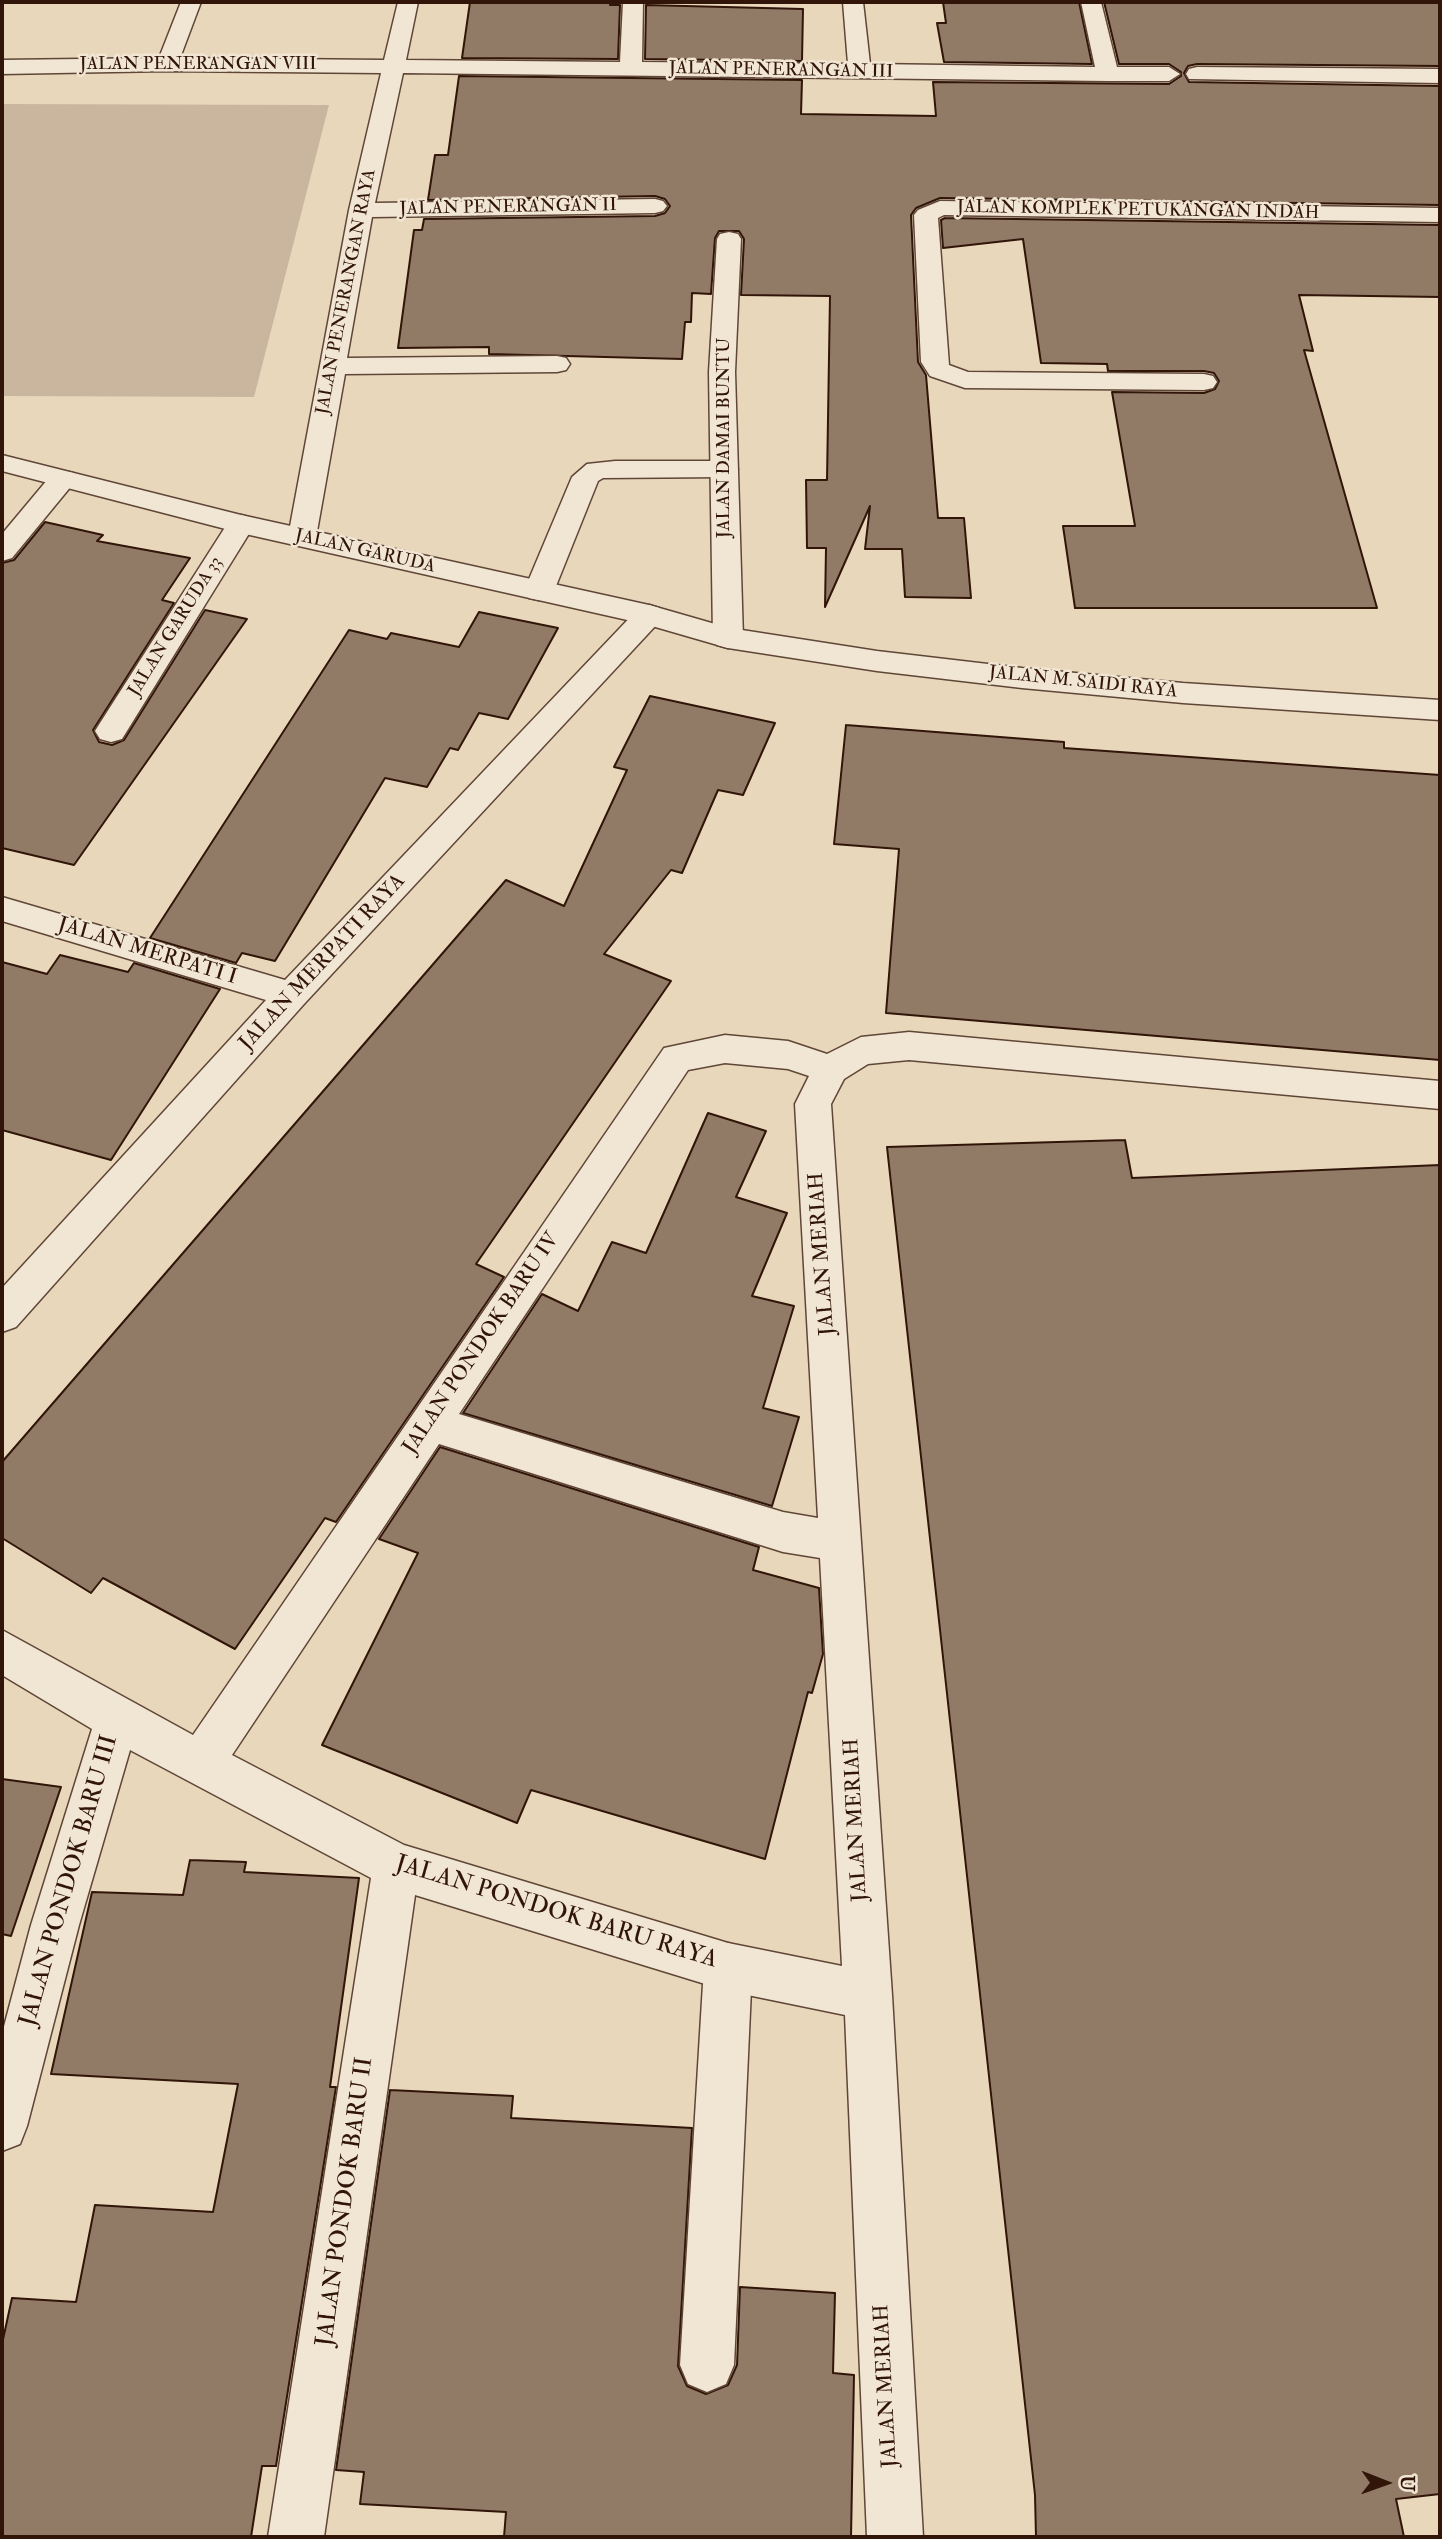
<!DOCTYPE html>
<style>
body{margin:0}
#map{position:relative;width:1442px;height:2539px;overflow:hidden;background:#e9d7bc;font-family:"IM FELL Double Pica",serif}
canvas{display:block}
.frame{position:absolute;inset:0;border:4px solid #311509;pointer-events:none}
.north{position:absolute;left:1351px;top:2448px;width:70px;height:70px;-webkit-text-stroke:5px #f1e5d3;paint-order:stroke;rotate:91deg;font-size:19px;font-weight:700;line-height:28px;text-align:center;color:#311509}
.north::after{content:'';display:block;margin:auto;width:24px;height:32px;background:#311509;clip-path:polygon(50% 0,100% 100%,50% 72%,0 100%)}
</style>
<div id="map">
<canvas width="1442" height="2539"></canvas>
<div class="frame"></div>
<div class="north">U</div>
</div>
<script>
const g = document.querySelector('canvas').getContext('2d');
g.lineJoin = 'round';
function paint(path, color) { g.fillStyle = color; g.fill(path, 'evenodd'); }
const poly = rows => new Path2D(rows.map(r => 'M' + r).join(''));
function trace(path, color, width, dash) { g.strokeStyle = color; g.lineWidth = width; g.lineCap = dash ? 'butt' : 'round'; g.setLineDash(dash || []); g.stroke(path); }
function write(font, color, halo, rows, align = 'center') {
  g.font = font + ' "IM FELL Double Pica",serif'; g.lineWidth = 5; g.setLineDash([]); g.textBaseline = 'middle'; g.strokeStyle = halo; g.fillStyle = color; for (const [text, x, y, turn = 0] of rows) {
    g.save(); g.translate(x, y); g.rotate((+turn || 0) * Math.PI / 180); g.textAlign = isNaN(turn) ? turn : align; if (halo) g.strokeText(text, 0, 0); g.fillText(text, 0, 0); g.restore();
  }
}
const green = poly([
 [2,104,329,105,254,397,2,396]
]);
const building = poly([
 [470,2,610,2,610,5,620,5,618,59,462,58,470,2],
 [943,2,1079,2,1092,64,944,62,937,23,946,23,943,2],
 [1104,2,1440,2,1440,66,1197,64,1188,66,1184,73,1189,82,1440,86,1440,205,940,198,916,208,911,215,918,362,926,375,938,518,964,518,971,598,905,597,902,549,865,549,870,506,825,607,826,548,807,548,806,480,827,480,830,296,741,295,744,239,739,231,719,231,715,238,711,294,692,293,691,322,685,322,682,359,489,354,489,347,398,348,414,230,422,230,424,219,655,216,665,213,670,206,665,199,655,196,428,200,435,155,448,155,459,76,802,80,801,114,936,116,933,82,1169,84,1181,76,1181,72,1169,64,1119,64,1104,2],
 [646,5,803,9,802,61,645,59,646,5],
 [945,218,1440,225,1440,297,1299,295,1313,351,1304,350,1377,608,1075,608,1063,526,1135,526,1112,392,1204,393,1215,389,1219,381,1214,373,1204,371,1108,371,1107,364,1041,363,1023,239,943,248,941,220,945,218],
 [45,522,103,535,97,541,190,558,162,600,174,603,93,730,99,742,112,745,124,740,205,610,247,619,74,865,2,848,2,563,14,560,45,522],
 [479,612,558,628,508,719,479,713,458,750,450,748,427,787,385,778,275,961,242,953,236,963,150,938,349,630,387,639,391,633,459,647,479,612],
 [650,696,775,723,743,795,718,790,682,873,671,870,604,954,671,981,476,1264,504,1277,336,1522,325,1518,235,1649,103,1578,91,1593,2,1538,2,1462,506,880,564,906,627,770,614,767,650,696],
 [846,725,1064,742,1064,748,1440,775,1440,1060,886,1013,899,849,834,844,846,725],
 [60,955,128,972,134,963,220,989,111,1160,2,1130,2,962,47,974,60,955],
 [708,1113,766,1131,736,1197,787,1213,752,1296,794,1306,763,1408,799,1417,772,1506,463,1413,542,1294,578,1311,612,1242,646,1253,708,1113],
 [1125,1140,1132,1178,1440,1165,1440,2494,1396,2499,1404,2537,1036,2537,1035,2495,887,1147,1125,1140],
 [440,1447,759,1547,753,1570,819,1588,823,1654,812,1693,808,1692,765,1859,531,1790,517,1823,322,1745,418,1553,379,1539,440,1447],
 [2,1779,61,1787,11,1936,2,1934,2,1779],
 [190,1860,246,1862,244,1872,359,1878,330,2087,336,2087,276,2466,262,2466,251,2537,2,2537,2,2344,12,2298,76,2302,95,2205,213,2212,238,2084,51,2074,92,1892,183,1895,190,1860],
 [390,2090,513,2096,511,2118,692,2128,678,2366,687,2386,706,2394,728,2385,737,2365,740,2287,835,2293,833,2373,854,2375,851,2537,504,2537,506,2512,360,2504,364,2472,336,2470,390,2090]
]);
const service = poly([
 [615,461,724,461,734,463,738,469,734,475,724,477,603,478,598,481,554,591,549,598,539,600,529,598,524,591,572,477,587,464,615,461],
 [728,1943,745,1950,752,1967,734,2365,726,2384,707,2392,688,2384,680,2365,704,1967,711,1950,728,1943]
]);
const minor = poly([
 [181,2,201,2,180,58,384,60,398,2,418,2,406,60,620,62,623,2,643,2,642,62,848,64,843,2,863,2,870,64,1095,67,1081,2,1101,2,1117,67,1169,67,1180,74,1169,81,1108,81,403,73,375,203,655,199,663,201,667,206,663,211,655,213,372,217,347,358,557,356,566,358,570,364,566,370,557,372,345,374,316,537,312,543,302,546,292,543,288,537,349,210,381,73,167,71,2,74,2,60,159,58,181,2],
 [1197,67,1440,69,1440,83,1189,79,1186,74,1189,69,1197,67],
 [940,201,1440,208,1440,222,944,215,938,218,949,365,968,372,1204,374,1213,376,1217,382,1213,388,1204,390,965,388,930,376,921,362,914,215,918,210,940,201],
 [729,232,738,234,741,239,735,372,743,638,739,645,728,648,717,645,713,638,709,372,717,239,720,234,729,232],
 [63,471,73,473,77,479,12,558,2,561,2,534,53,473,63,471],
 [241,515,251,518,255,524,122,739,111,742,100,739,95,731,100,723,231,518,241,515],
 [649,605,659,608,664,615,659,622,304,1004,16,1327,2,1332,2,1288,266,1000,2,921,2,897,285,980,639,608,649,605],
 [909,1032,1440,1081,1440,1109,909,1060,868,1064,844,1079,831,1104,892,1995,923,2537,867,2537,845,2015,728,1991,415,1895,324,2537,268,2537,371,1878,130,1750,79,1925,27,2126,20,2144,2,2151,2,2034,31,1925,92,1729,2,1675,2,1630,193,1735,664,1048,725,1035,788,1041,827,1054,861,1037,909,1032],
 [725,1063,788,1069,809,1076,795,1104,818,1518,783,1512,459,1414,688,1070,725,1063],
 [439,1444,783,1552,820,1558,842,1966,728,1943,404,1845,232,1755,439,1444]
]);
const tertiary = poly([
 [2,455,241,515,649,605,729,628,877,651,1022,668,1183,683,1440,700,1440,720,1183,703,1022,688,877,671,728,648,645,624,241,533,2,471,2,455]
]);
const farStreetnames = [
 ["JALAN PENERANGAN VIII",198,65],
 ["JALAN PENERANGAN III",781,71,1],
 ["JALAN PENERANGAN II",508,208,-1],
 ["JALAN KOMPLEK PETUKANGAN INDAH",1138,211,1],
 ["JALAN PENERANGAN RAYA",347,292,-79],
 ["JALAN DAMAI BUNTU",725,438,-90],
 ["JALAN GARUDA",365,552,13],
 ["JALAN GARUDA 33",176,627,-58],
 ["JALAN M. SAIDI RAYA",1083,683,6]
];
const streetNames = [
 ["JALAN MERPATI I",147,952,17],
 ["JALAN MERPATI RAYA",323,963,-47],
 ["JALAN MERIAH",823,1254,-94],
 ["JALAN PONDOK BARU IV",482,1344,-56],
 ["JALAN MERIAH",857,1820,-93],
 ["JALAN MERIAH",887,2386,-93]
];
const nearStreetnames = [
 ["JALAN PONDOK BARU III",70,1881,-74],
 ["JALAN PONDOK BARU RAYA",556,1913,17],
 ["JALAN PONDOK BARU II",346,2202,-82]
];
paint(green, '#cab69e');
paint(building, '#917a66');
trace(building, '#311509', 2);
trace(service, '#5f4636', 3);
trace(minor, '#5f4636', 3);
trace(tertiary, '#5f4636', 3);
paint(service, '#f1e5d3');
paint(minor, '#f1e5d3');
paint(tertiary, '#f1e5d3');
write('18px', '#311509', '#f1e5d3', farStreetnames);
write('21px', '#311509', '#f1e5d3', streetNames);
write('24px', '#311509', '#f1e5d3', nearStreetnames);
</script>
